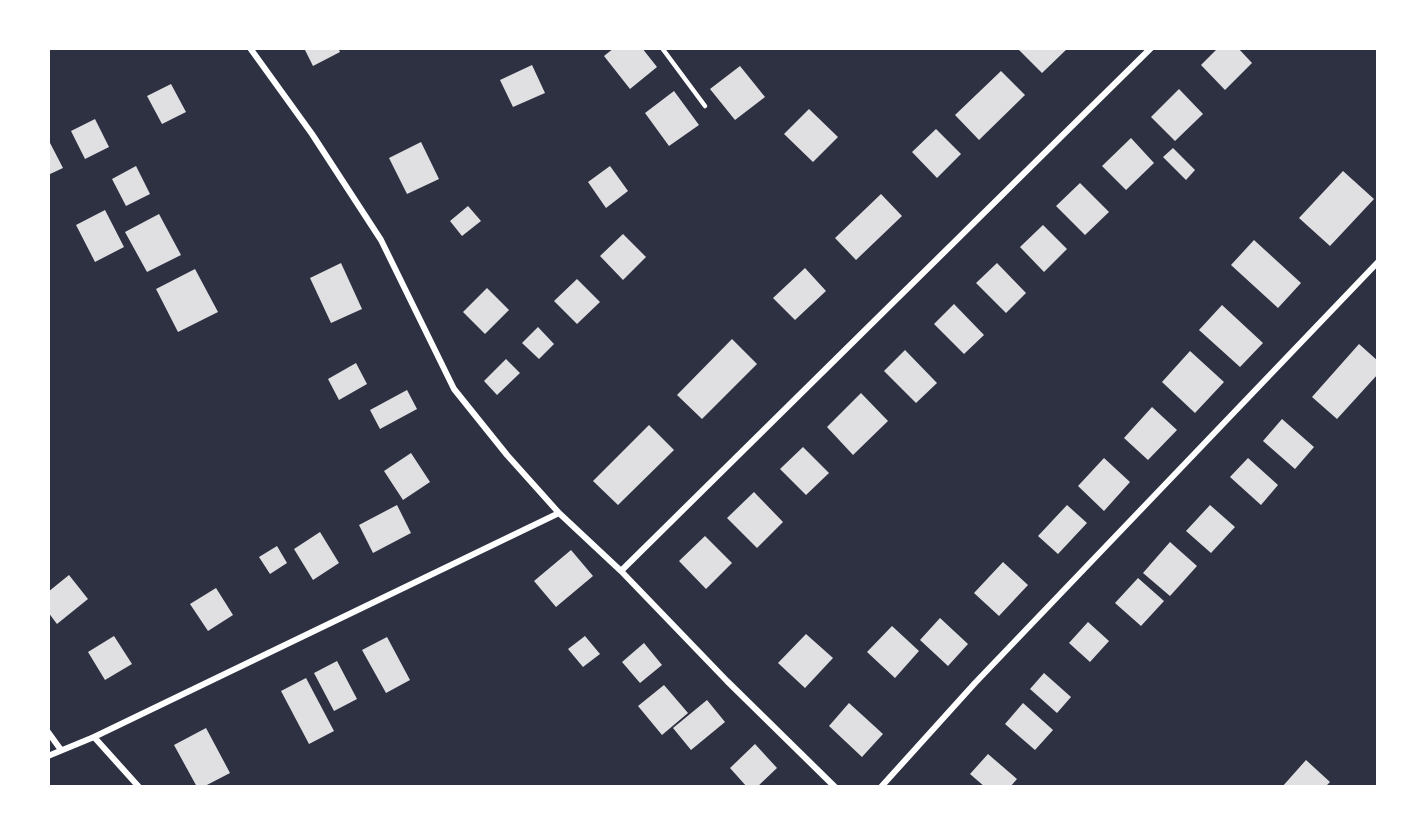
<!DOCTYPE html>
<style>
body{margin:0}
#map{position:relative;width:1426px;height:835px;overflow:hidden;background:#2d3142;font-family:"PT Sans Narrow",sans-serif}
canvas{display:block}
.frame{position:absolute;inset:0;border:50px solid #fff;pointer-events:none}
</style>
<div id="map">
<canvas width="1426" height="835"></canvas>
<div class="frame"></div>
</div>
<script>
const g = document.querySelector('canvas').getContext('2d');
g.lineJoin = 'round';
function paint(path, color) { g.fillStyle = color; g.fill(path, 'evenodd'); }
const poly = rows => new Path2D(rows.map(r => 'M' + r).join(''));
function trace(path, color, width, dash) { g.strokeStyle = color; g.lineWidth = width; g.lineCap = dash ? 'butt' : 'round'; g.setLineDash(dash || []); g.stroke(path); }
const building = poly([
 [304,48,338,48,340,52,313,66],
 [614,48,642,48,657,67,630,89,604,56],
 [1017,48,1068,48,1042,73],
 [1218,48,1238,48,1252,63,1225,90,1201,65],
 [532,65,545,93,513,107,500,80],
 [740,66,765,97,735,120,710,89],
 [1001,71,1025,95,979,140,955,115],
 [171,84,186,112,162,124,147,96],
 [1179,89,1203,114,1175,141,1151,117],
 [674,91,699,125,669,146,645,113],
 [809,109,838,137,813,162,784,134],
 [95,119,109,147,85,159,71,131],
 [936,129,961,154,937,178,912,152],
 [1131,138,1154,163,1126,190,1102,166],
 [48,139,63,168,48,175],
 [421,142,439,179,407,194,389,158],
 [1173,148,1195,170,1186,180,1163,157],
 [136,166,150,194,126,206,112,179],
 [610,166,628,191,606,208,588,182],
 [1343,171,1374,199,1330,246,1299,218],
 [1080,183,1109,212,1085,235,1056,206],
 [881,194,902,216,856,260,835,238],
 [468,206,481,221,462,236,450,221],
 [105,210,124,247,95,262,76,225],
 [159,214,181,255,147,272,125,232],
 [1043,225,1067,249,1044,272,1020,247],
 [623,234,646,257,623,280,600,256],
 [1254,240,1301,283,1278,308,1231,265],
 [341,263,362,309,331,323,310,278],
 [997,263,1026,293,1006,313,976,283],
 [805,268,826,291,795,320,773,298],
 [195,269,218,312,178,332,156,289],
 [577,279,600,302,577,324,554,301],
 [487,288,509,310,485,334,463,312],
 [954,304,984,335,964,354,934,324],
 [1222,305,1263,343,1240,367,1199,330],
 [538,327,554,344,539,359,522,343],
 [732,339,757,364,702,419,677,395],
 [1359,344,1378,361,1378,374,1337,419,1312,397],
 [905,350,937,383,916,403,884,371],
 [1190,351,1224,382,1195,413,1162,382],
 [506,359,520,373,497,395,484,381],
 [356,363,367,384,339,400,328,379],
 [407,390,417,409,380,429,370,410],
 [861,393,888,421,853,455,827,427],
 [1152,407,1177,430,1148,460,1124,438],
 [1282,419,1314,447,1295,469,1263,441],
 [649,425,674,450,618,505,593,481],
 [803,447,829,473,806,495,780,469],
 [411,453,430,482,403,500,384,471],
 [1104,458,1130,482,1104,511,1078,486],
 [1248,458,1278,485,1261,505,1230,477],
 [754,492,783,522,757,548,727,518],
 [397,505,411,533,373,553,359,525],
 [1067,505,1087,523,1058,554,1038,536],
 [1210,505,1235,527,1211,553,1186,531],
 [320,532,339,563,313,580,294,549],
 [705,536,732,563,706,589,679,561],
 [1170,542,1197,566,1170,596,1143,573],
 [277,546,287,563,270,574,259,557],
 [571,550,593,576,556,607,534,581],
 [1003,562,1028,585,999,616,974,593],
 [69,575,88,599,57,624,48,612,48,592],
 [1138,578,1164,601,1141,626,1115,603],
 [216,588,233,615,208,631,190,604],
 [940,618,968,644,948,666,920,640],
 [1088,622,1109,641,1090,662,1069,643],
 [892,626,919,651,895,678,867,652],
 [806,634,833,658,805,688,778,663],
 [114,636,132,664,105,680,88,652],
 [585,636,600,654,583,667,568,649],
 [387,637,410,680,386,693,362,650],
 [644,643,662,665,640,683,622,662],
 [337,661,357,699,334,711,314,673],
 [1044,673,1071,697,1057,713,1030,689],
 [306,678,334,731,309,744,281,691],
 [664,685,688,713,662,735,638,706],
 [707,700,725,722,691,750,673,728],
 [849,703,883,734,862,757,829,726],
 [1023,703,1053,730,1035,750,1005,724],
 [206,728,230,773,203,787,197,787,174,745],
 [755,744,777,768,757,787,747,787,730,768],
 [988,754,1017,779,1010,787,985,787,970,774],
 [1306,760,1330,782,1325,787,1282,787]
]);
const service = poly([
 [662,48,705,106]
]);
const minor = poly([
 [250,48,312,134,381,240,454,389,507,455,559,513,621,571,727,681,835,787],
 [621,571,1151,48],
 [48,732,61,750],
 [94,737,139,787],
 [48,756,94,737,559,513],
 [881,787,975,683,1378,262]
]);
paint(building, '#e0e0e3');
trace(service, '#fff', 4.5);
trace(minor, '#fff', 6);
</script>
